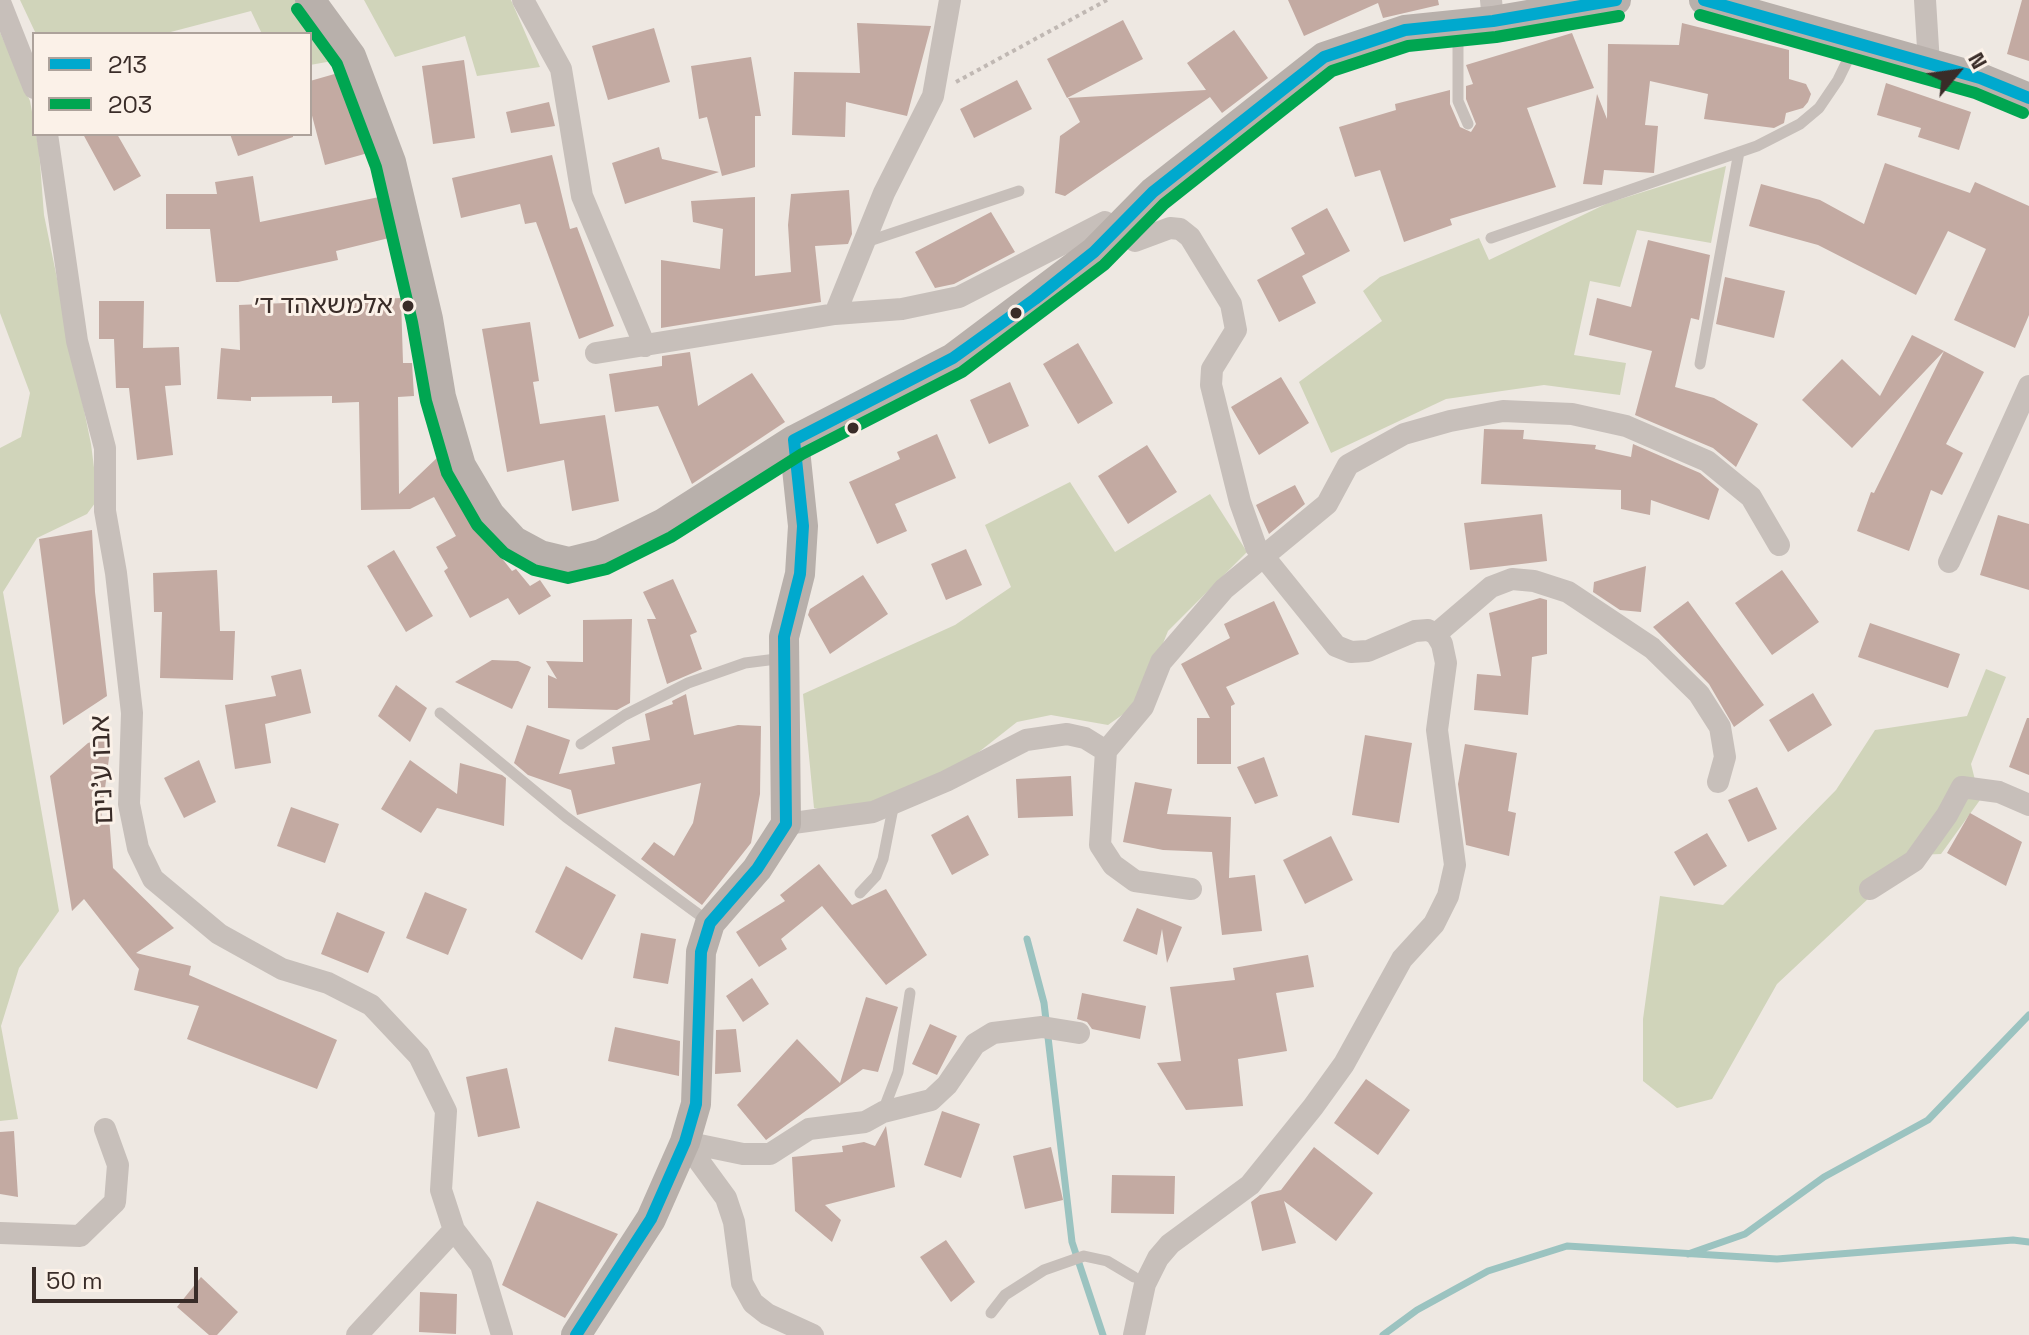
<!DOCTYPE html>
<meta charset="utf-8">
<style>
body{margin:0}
#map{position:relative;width:2029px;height:1335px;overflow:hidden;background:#eee8e2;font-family:"Space Grotesk",sans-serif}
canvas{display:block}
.legend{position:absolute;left:32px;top:32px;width:280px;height:104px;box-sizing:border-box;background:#fbf1e8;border:2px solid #ada29b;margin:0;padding:10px 14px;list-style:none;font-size:24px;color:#392c28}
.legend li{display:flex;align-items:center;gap:16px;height:40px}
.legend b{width:40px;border:2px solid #ada29b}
.north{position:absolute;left:1917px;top:32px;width:80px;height:80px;-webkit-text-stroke:6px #fbf1e8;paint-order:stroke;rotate:61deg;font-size:22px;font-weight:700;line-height:32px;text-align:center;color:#392c28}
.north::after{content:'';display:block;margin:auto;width:28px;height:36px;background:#392c28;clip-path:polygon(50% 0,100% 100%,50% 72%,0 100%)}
.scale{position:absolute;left:32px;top:1267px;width:166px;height:36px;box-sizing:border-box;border:4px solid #392c28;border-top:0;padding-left:10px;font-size:24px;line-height:28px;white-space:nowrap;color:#392c28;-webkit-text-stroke:6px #fbf1e8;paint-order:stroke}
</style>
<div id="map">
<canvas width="2029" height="1335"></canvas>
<ul class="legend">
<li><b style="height:10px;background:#00a9ce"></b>213</li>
<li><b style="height:10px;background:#00a651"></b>203</li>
</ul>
<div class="north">N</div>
<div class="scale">50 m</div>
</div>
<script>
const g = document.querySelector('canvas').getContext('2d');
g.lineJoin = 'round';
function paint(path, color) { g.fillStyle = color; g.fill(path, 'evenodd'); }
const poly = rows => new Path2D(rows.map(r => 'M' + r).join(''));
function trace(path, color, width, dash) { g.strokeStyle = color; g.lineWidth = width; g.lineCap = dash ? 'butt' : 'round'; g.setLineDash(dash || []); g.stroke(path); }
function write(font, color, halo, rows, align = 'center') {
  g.font = font + ' "Space Grotesk","Noto Sans Hebrew",sans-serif'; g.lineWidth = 6; g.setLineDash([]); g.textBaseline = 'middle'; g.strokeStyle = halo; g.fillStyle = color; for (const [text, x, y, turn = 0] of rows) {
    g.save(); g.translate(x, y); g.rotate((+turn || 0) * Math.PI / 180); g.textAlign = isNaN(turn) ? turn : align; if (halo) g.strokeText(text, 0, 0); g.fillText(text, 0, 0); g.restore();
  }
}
const green = poly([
 [20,0,295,0,338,60,310,65,310,34,262,34,251,11,163,34,36,34],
 [364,0,511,0,540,67,477,76,465,36,395,57],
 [0,32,30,101,39,150,44,215,91,444,98,499,87,514,37,538,3,592,59,911,19,968,1,1026,18,1119,0,1121,0,448,21,437,30,393,0,313],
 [1726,166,1711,243,1637,230,1620,287,1590,281,1574,355,1626,363,1620,395,1544,385,1446,399,1331,453,1299,382,1382,321,1363,291,1380,277,1479,238,1489,260,1608,203],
 [1070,482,1115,552,1210,494,1247,552,1168,631,1139,703,1108,725,1051,715,1017,722,975,755,861,820,814,808,803,694,955,625,1011,587,985,525],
 [1986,669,2006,677,1971,764,1980,800,1941,854,1915,855,1777,984,1712,1099,1677,1108,1643,1081,1643,1019,1660,896,1723,905,1836,790,1875,730,1967,716]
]);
const stream = poly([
 [1027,939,1044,1003,1072,1242,1103,1335],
 [1688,1254,1745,1234,1824,1177,1928,1120,2029,1015],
 [1383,1335,1417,1310,1488,1271,1567,1246,1777,1259,2013,1240,2029,1242]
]);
const building = poly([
 [1288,0,1438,0,1439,5,1383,18,1378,3,1304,36],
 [2022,0,2029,0,2029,61,2007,54],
 [1123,20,1143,59,1067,98,1047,59],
 [857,23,931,26,907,116,846,102,845,137,792,135,794,72,860,73],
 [1682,23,1789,50,1789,79,1806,84,1811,94,1808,102,1803,108,1786,113,1784,123,1774,128,1704,119,1708,94,1650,81,1645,125,1658,126,1654,173,1604,170,1602,185,1583,184,1597,94,1607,119,1608,44,1679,45],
 [654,28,670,82,608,100,592,46],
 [1234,30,1268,78,1222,113,1210,97,1065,196,1055,193,1060,136,1080,122,1068,98,1206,90,1187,63],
 [1572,33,1594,88,1527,108,1556,187,1450,219,1452,225,1404,242,1380,170,1355,177,1339,127,1396,110,1395,104,1450,90,1450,104,1460,127,1471,132,1476,124,1466,99,1466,86,1473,84,1466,65],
 [751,57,761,116,755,116,755,167,722,176,707,117,699,119,691,66],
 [464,60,475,138,433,144,422,66],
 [338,73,368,153,325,165,310,108,310,81],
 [1017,80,1032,109,974,138,960,109],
 [1886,83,1971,112,1959,150,1918,137,1921,128,1877,115],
 [549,102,555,126,511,133,506,112],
 [83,134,117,134,141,176,114,191],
 [230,134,293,134,293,137,238,156],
 [659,147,662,159,719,172,625,204,612,163],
 [552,155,570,229,577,227,614,326,579,339,536,222,525,224,520,204,461,218,452,178],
 [1885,163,1970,193,1975,182,2029,206,2029,315,2015,348,1954,320,1986,249,1948,231,1916,295,1818,245,1749,226,1761,184,1820,200,1864,224],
 [253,176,260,222,379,197,389,238,336,251,338,260,238,282,216,282,210,229,166,229,166,194,217,194,215,182],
 [849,190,852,234,848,244,815,246,821,302,661,328,661,260,720,269,723,229,693,222,691,201,755,197,755,276,791,272,788,225,791,194],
 [1327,208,1350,251,1302,276,1316,303,1279,322,1257,280,1305,254,1291,228],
 [991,212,1015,252,954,284,935,288,915,252],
 [1648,240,1710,255,1699,320,1691,318,1675,387,1714,398,1758,424,1736,467,1713,448,1635,415,1652,351,1589,335,1597,298,1631,307],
 [1725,277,1785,291,1774,338,1716,324],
 [401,298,403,363,412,363,414,396,398,397,399,494,439,456,446,475,477,527,512,571,516,569,530,586,540,580,551,596,519,615,508,598,470,618,444,571,448,568,436,547,456,536,434,497,410,509,361,510,359,402,332,403,332,396,251,397,251,401,217,399,221,348,240,350,239,305],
 [99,301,144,301,143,348,179,347,181,385,165,386,173,455,137,460,129,388,116,388,114,339,99,339],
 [530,322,539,381,533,382,540,424,605,415,619,501,572,511,564,460,507,472,482,329],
 [1912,335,1944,351,1852,448,1802,400,1842,359,1880,396],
 [1078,343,1113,403,1078,424,1043,364],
 [1944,351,1984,372,1946,444,1963,453,1942,495,1931,490,1909,551,1857,531,1871,492,1874,493],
 [690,352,698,406,752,373,785,422,692,484,658,406,615,412,609,374,662,366,662,356],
 [1281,377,1309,423,1259,455,1231,407],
 [1010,382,1029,426,989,444,970,400],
 [1484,429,1524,430,1523,439,1596,445,1595,449,1631,457,1633,444,1700,473,1719,489,1709,520,1651,500,1650,515,1621,509,1621,490,1481,484],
 [937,434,956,478,895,504,907,531,877,544,849,482,900,459,897,452],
 [1147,445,1177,492,1128,524,1098,476],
 [1295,485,1305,504,1269,534,1256,505],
 [1542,514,1547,561,1470,570,1464,523],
 [1998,515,2029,524,2029,590,1980,575],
 [92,530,95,592,107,696,63,725,39,539],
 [966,549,982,585,946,600,931,564],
 [394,550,433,616,406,632,367,566],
 [1646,566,1641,612,1620,610,1593,592,1594,582],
 [217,570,220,631,235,631,233,680,160,678,162,612,154,612,153,573],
 [1782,570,1819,622,1772,655,1735,603],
 [863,575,888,614,830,654,808,615,810,609],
 [673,579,697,632,690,635,702,669,667,684,647,619,656,619,643,592],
 [1540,598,1547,600,1547,654,1532,657,1528,715,1474,710,1477,674,1501,676,1489,613],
 [1274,601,1299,654,1226,687,1235,704,1231,706,1231,764,1197,764,1197,718,1210,718,1181,664,1230,638,1224,624],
 [1688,601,1764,705,1734,727,1709,684,1653,627],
 [632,619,630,703,617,710,548,708,548,675,557,679,546,661,583,662,583,620],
 [1870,623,1960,654,1948,688,1858,657],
 [492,660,518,661,531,667,512,709,455,682],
 [301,669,311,713,265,724,271,763,235,769,225,705,276,696,271,676],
 [396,685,427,708,410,742,378,716],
 [1813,693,1832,725,1788,752,1769,720],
 [686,694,694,735,738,725,761,726,760,794,751,843,702,905,641,859,654,842,674,856,693,823,701,783,577,815,571,790,528,775,514,763,527,725,570,740,559,774,615,764,612,747,650,740,645,714,673,704,672,701],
 [2027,718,2029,718,2029,775,2009,767],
 [112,735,101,819,109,817,113,868,174,928,136,953,191,966,189,975,337,1040,317,1089,187,1039,199,1006,134,990,139,969,84,899,72,911,50,776,88,743],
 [1365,735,1412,743,1399,823,1352,815],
 [1465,744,1517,753,1508,811,1516,813,1509,856,1466,845,1458,784],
 [1264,757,1278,796,1255,804,1237,767],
 [199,760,216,802,184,818,164,778],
 [410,760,457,794,460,763,502,775,506,778,504,826,437,808,421,833,381,809],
 [1071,776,1073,816,1018,818,1016,779],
 [1135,782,1172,789,1167,814,1231,817,1229,878,1255,875,1262,931,1222,935,1212,852,1163,850,1123,842],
 [1757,787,1777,829,1748,842,1728,800],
 [291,807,339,824,325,863,277,846],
 [1970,813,2022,842,2006,886,1947,853],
 [968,815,989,855,952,875,931,835],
 [1707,833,1727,866,1694,886,1674,852],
 [1331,836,1353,880,1305,904,1283,860],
 [819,864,852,905,886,889,927,955,886,985,822,906,781,939,787,949,759,967,736,932,785,901,780,895],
 [566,866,616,895,582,960,535,932],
 [425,892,467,909,448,955,406,938],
 [1137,908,1182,927,1167,963,1162,929,1157,955,1123,941],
 [337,912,385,932,368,973,321,954],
 [641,933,676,939,668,984,633,978],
 [1308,955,1314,987,1276,993,1287,1051,1238,1059,1243,1106,1186,1110,1157,1063,1181,1061,1170,987,1235,980,1233,968],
 [752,978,769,1004,743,1022,726,996],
 [1082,993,1146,1006,1140,1039,1092,1029,1087,1022,1077,1019],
 [866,997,898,1007,878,1072,863,1069,766,1140,737,1105,797,1039,840,1083],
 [930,1024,957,1036,937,1075,912,1064],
 [615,1027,680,1041,679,1076,608,1061],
 [736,1029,741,1072,715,1074,716,1030],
 [507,1068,520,1128,478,1137,466,1077],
 [1366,1079,1410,1110,1378,1155,1334,1123],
 [942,1111,980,1124,961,1178,924,1165],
 [886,1126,895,1187,825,1205,841,1220,832,1242,795,1211,792,1157,843,1152,842,1146,864,1142,875,1146],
 [14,1131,18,1197,0,1194,0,1132],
 [1051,1147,1063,1200,1025,1209,1013,1156],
 [1314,1147,1373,1193,1336,1241,1284,1201,1296,1243,1262,1251,1251,1202,1260,1195,1281,1190],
 [1112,1175,1175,1176,1174,1214,1111,1213],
 [537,1201,618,1234,565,1318,502,1285],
 [946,1240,975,1282,951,1302,920,1257],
 [201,1277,238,1312,217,1335,209,1335,177,1307],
 [420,1292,457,1294,456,1334,419,1332]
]);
const path = poly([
 [956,82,1107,0]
]);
const lane = poly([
 [1458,26,1458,101,1468,124],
 [1491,238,1757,146,1800,124,1819,108,1838,80,1855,45],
 [863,243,1019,191],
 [1700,364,1739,152],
 [440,713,566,817,709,922],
 [581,744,625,715,688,683,745,663,784,658],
 [860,893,876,876,883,859,894,803],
 [883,1111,898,1072,910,993],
 [991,1313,1005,1295,1044,1270,1084,1256,1107,1261,1134,1277]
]);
const street = poly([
 [523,0,561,69,582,196,645,346],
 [1491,0,1493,21],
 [1925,0,1929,64],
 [0,2,34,88],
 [47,134,77,341,105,448,105,511,116,573,132,713,129,804,138,848,153,879,219,934,282,969,328,983,371,1005,419,1056,446,1111,441,1190,454,1230,481,1265,502,1335],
 [835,314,884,193,933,96,950,0],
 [596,353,835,314,902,309,959,297,1105,222,1135,241,1170,228,1180,229,1190,237,1231,304,1236,330,1212,369,1211,385,1240,502,1256,547,1336,646,1351,652,1368,651,1415,631,1428,630,1436,634,1442,644,1446,663,1437,730,1455,865,1448,896,1434,924,1402,959,1344,1064,1313,1107,1250,1185,1170,1244,1158,1258,1145,1284,1134,1335],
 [1949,562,2029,386],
 [1436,634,1491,587,1512,579,1534,581,1568,592,1652,648,1699,694,1720,727,1725,757,1718,782],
 [1106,751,1100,845,1113,865,1135,881,1191,889],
 [786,824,873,812,946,781,1026,740,1067,734,1085,738,1106,751,1143,707,1161,662,1224,589,1327,504,1348,465,1404,434,1450,421,1503,411,1572,414,1626,426,1707,461,1751,497,1779,545],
 [1870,889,1914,861,1947,815,1962,787,1999,792,2029,805],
 [685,1142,743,1154,770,1154,809,1129,865,1122,883,1112,931,1100,947,1085,975,1044,993,1033,1042,1027,1079,1033],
 [685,1142,726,1198,734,1222,742,1283,753,1303,767,1314,813,1335],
 [0,1233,80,1236,115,1202,118,1165,105,1129],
 [357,1335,454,1230]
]);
const secondary = poly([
 [310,0,351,56,391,162,428,319,441,397,461,466,490,515,514,541,540,555,569,562,601,554,664,523,794,440,953,358,1094,252,1153,192,1324,57,1405,30,1493,21,1616,0],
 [1704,0,1980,78,2029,98],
 [576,1335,651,1219,685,1142,696,1104,701,952,710,923,757,869,786,824,784,637,800,574,803,526,794,440]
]);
const bus1 = poly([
 [1704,0,1980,78,2029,98],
 [576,1335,651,1219,685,1142,696,1104,701,952,710,923,757,869,786,824,784,637,800,574,803,526,794,440,953,358,1035,299,1094,252,1153,192,1324,57,1405,30,1493,21,1616,0]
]);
const bus2 = poly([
 [297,9,337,64,376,167,412,322,426,401,447,473,477,525,504,553,534,570,568,578,607,569,671,537,802,454,962,372,1104,265,1164,204,1332,71,1408,46,1496,37,1619,16],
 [1700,15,1975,93,2023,113]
]);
const markers = [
 [408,306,7,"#392c28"],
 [1016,313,7,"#392c28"],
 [853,428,7,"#392c28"]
];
const busNames = [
 ["אלמשאהד ד׳",393,306]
];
const streetNames = [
 ["אבו ע'נים",103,770,-92]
];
paint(green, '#d0d4ba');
trace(stream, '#9bc3c0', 7);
paint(building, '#c3aaa2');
trace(path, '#c0b8b3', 4, [4, 4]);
trace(lane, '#c7bfba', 11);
trace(street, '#c7bfba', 22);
trace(secondary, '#b8b0ab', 30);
trace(bus1, '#00a9ce', 12);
trace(bus2, '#00a651', 12);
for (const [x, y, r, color] of markers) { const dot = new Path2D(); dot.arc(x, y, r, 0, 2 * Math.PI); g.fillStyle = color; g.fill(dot); trace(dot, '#fbf1e8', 3); }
write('26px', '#392c28', '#fbf1e8', busNames, 'right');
write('28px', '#392c28', '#fbf1e8', streetNames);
</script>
